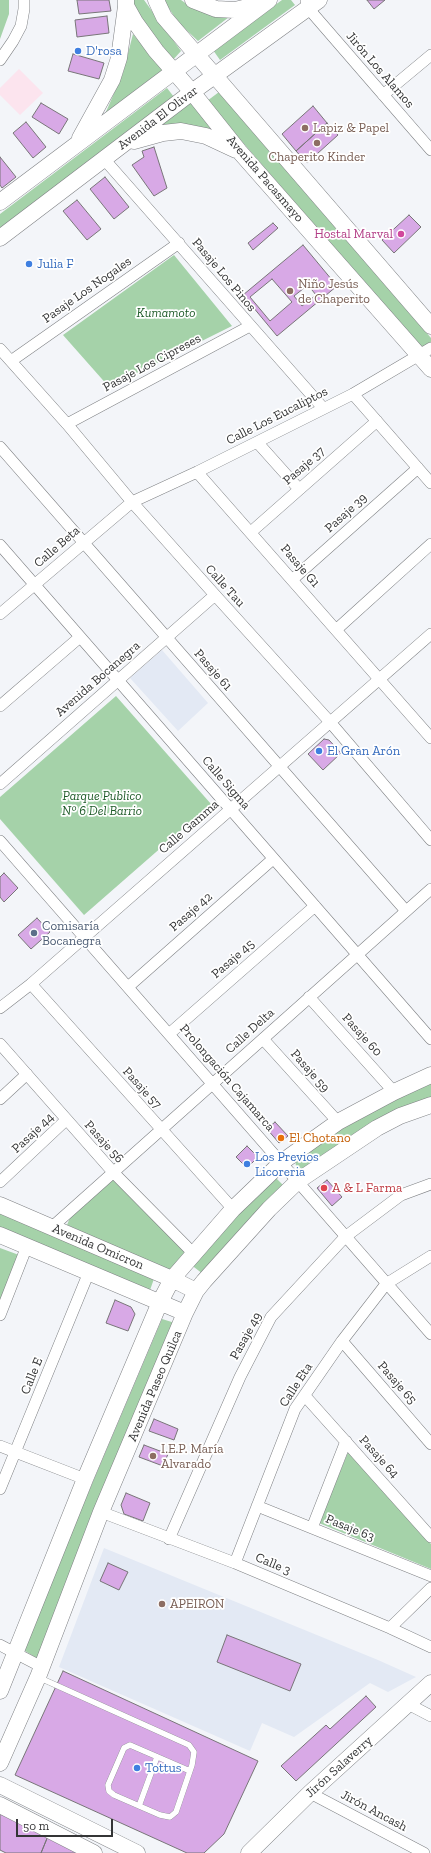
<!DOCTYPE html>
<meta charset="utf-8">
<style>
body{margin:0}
#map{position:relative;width:431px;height:1853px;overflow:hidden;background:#f3f5f9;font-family:"Zilla Slab",serif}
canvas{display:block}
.scale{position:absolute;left:16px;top:1819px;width:97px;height:18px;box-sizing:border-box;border:2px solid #343536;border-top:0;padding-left:5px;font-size:12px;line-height:14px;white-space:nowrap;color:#343536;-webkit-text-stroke:3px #fff;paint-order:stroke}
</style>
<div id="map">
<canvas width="431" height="1853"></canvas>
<div class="scale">50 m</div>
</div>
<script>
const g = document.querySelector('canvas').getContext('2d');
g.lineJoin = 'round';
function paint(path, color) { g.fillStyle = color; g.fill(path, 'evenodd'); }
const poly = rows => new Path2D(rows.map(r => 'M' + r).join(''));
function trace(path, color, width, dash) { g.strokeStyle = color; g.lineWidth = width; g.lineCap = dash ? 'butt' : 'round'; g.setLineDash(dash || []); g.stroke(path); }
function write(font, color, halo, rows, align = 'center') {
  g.font = font + ' "Zilla Slab",serif'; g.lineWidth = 3.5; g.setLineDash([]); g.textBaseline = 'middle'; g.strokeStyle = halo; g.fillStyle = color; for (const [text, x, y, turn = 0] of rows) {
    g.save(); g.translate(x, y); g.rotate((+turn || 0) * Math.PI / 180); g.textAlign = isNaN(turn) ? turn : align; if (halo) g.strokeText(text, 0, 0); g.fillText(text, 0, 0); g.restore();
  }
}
const industrial = poly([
 [19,69,43,93,20,115,0,95,0,88]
]);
const built = poly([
 [162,650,208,703,178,731,130,678],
 [104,1548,378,1660,416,1677,388,1692,370,1683,294,1737,262,1723,250,1751,59,1667]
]);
const green = poly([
 [0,0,9,0,9,14,0,39],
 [132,0,144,0,181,51,172,61,137,13],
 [163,0,181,0,191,7,229,17,198,41,179,23],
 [282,0,291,0,295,5,220,60,213,50],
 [133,34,163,71,105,114,123,73],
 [167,88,174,97,0,229,0,214],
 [219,92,431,338,431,343,423,351,207,101],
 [190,101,217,134,157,126],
 [174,255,232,326,109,387,63,335],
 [116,696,211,804,84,915,0,819,0,797],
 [431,1081,431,1097,394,1113,303,1169,296,1166,295,1160,350,1121],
 [115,1176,187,1249,169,1271,67,1225,71,1215],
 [274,1176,283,1185,203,1274,190,1264],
 [0,1213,155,1276,150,1290,0,1227],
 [0,1248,19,1255,0,1304],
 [162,1319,175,1323,38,1659,22,1649],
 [349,1450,431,1544,431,1569,319,1523]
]);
const building = poly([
 [77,0,109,0,111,11,79,14,77,0],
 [367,0,385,0,374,9,367,0],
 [107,16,109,33,77,37,75,20,107,16],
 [73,54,104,63,99,79,68,71,73,54],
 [41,103,68,119,59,134,32,117,41,103],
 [313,106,327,123,296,151,282,134,313,106],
 [26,122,46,147,33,158,13,133,26,122],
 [327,123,338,135,307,163,296,151,327,123],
 [154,147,167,188,154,196,132,165,144,157,142,151,154,147],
 [0,157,16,177,2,188,0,185,0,157],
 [105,177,129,207,114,219,90,189,105,177],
 [77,200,101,229,87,240,63,211,77,200],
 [409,215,421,227,394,253,382,240,409,215],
 [273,223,278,228,253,250,248,243,273,223],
 [303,245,337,286,277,336,243,295,303,245],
 [272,279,292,302,270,321,250,297,272,279],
 [308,285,316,295,302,306,294,296,308,285],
 [324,739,329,740,341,753,323,770,308,754,324,739],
 [4,873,18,888,4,902,0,897,0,877,4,873],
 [37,918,50,932,31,949,18,935,37,918],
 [275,1122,288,1136,279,1143,267,1129,275,1122],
 [247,1146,258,1157,247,1168,236,1157,247,1146],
 [327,1180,342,1197,332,1206,317,1188,327,1180],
 [115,1300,131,1307,135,1314,128,1331,106,1323,115,1300],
 [154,1419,178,1429,174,1440,149,1431,154,1419],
 [144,1445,168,1454,163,1466,139,1457,144,1445],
 [126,1493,150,1503,143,1521,124,1514,121,1505,126,1493],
 [108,1563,128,1572,119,1590,100,1581,108,1563],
 [227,1635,301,1664,290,1691,217,1662,227,1635],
 [63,1671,258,1761,224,1834,204,1853,187,1853,15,1775,63,1671],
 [366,1696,376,1707,296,1781,281,1766,326,1725,330,1729,366,1696],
 [0,1814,48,1836,41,1853,6,1853,0,1850,0,1814],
 [48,1836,81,1853,41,1853,48,1836]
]);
const lane = poly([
 [40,1678,189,1745,194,1752,192,1765,176,1812,170,1817,160,1815,114,1795,109,1791,108,1785,124,1748,130,1745,190,1771],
 [139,1806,157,1757]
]);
const street = poly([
 [306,1,308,8,431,150],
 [0,60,13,41,21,26,24,9,24,0],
 [383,95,431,55],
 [104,159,323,408],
 [0,349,67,424,132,502,215,595,330,722,431,840],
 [11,361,179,243],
 [353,394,431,483],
 [67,424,250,326],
 [257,442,299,489],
 [0,447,406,911],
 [197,472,431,738],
 [251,532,377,421],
 [0,545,431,1039],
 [293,579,418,468],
 [0,614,132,502,197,472,353,394,431,348],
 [337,629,431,544],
 [0,706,80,637],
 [0,784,215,595],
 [0,841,431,1334],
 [31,984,233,1209],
 [128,987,273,859],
 [309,997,394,1092],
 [0,1008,31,984,431,634],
 [169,1034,315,906],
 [263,1039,338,1122],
 [0,1044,113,1172,193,1253],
 [0,1099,27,1074],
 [0,1182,66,1120],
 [52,1227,431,889],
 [0,1315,27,1246],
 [342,1341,431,1444],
 [305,1396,431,1537],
 [0,1446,85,1479],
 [0,1489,89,1272],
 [257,1506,431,1576],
 [101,1512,235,1563,390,1628,431,1647],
 [312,1528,346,1441],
 [169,1539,240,1377,271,1317,345,1237,401,1195,431,1184],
 [235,1563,295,1409,342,1341,386,1284,431,1256],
 [390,1628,431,1588],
 [0,1645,42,1667],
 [408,1704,431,1716],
 [310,1793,424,1853]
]);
const secondary = poly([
 [126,0,126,6,135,22,156,51,192,92,239,151,431,369],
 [156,0,164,17,431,326],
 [193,0,216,9,235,10,260,4],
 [80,138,112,80,119,58,126,6],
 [134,141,163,133,181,131,206,136,236,150],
 [0,202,269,0],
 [0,238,192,92,319,0],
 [0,1205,172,1279,196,1291],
 [0,1235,185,1313],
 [0,1691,85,1479,160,1302,172,1279,233,1209,282,1162,338,1122,394,1092,431,1075],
 [0,1763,38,1677,101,1512,185,1313,196,1291,204,1281,269,1209,298,1181,377,1128,400,1116,431,1105],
 [0,1785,137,1853],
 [0,1805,94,1853],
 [249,1853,310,1793,431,1683]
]);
const markers = [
 [78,51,4,"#3f7fe0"],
 [305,128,4,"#8d6e63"],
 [317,143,4,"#8d6e63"],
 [401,234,4,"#d1479c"],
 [29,264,4,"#3f7fe0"],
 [290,291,4,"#8d6e63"],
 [319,751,4,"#3f7fe0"],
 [34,933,4,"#5c6f8a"],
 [281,1138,4,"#e8710a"],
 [247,1164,4,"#3f7fe0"],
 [324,1188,4,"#e0444e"],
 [153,1456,4,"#8d6e63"],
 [162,1604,4,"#8d6e63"],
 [137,1768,4,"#3f7fe0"]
];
const shopNames = [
 ["D'rosa",86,51],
 ["Julia F",37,264],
 ["El Gran Arón",327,751],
 ["Los Previos",255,1157],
 ["Licoreria",255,1172],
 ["Tottus",145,1768]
];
const streetNames = [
 ["Jirón Los Alamos",380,70,49],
 ["Avenida El Olivar",158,118,-37],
 ["Avenida Pacasmayo",265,179,49],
 ["Pasaje Los Pinos",224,275,50],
 ["Pasaje Los Nogales",87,290,-35],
 ["Pasaje Los Cipreses",152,363,-28],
 ["Calle Los Eucaliptos",277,416,-27],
 ["Pasaje 37",304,466,-41],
 ["Pasaje 39",346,513,-42],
 ["Calle Beta",57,547,-41],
 ["Pasaje G1",300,566,49],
 ["Calle Tau",225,586,48],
 ["Pasaje 61",213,670,49],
 ["Avenida Bocanegra",98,679,-41],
 ["Calle Sigma",226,783,49],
 ["Calle Gamma",189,827,-41],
 ["Pasaje 42",191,912,-41],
 ["Pasaje 45",233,959,-41],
 ["Calle Delta",250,1031,-42],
 ["Pasaje 60",362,1035,48],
 ["Pasaje 59",310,1071,49],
 ["Prolongación Cajamarca",227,1078,49],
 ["Pasaje 57",142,1088,48],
 ["Pasaje 44",33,1133,-43],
 ["Pasaje 56",104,1142,48],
 ["Avenida Omicron",98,1247,23],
 ["Pasaje 49",246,1336,-61],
 ["Calle E",32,1376,-68],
 ["Pasaje 65",397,1383,49],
 ["Calle Eta",296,1385,-57],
 ["Avenida Paseo Quilca",155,1386,-67],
 ["Pasaje 64",379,1457,48],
 ["Pasaje 63",350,1528,22],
 ["Calle 3",273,1564,23],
 ["Jirón Salaverry",339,1767,-42],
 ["Jirón Ancash",374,1811,28]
];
const educationNames = [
 ["Lapiz & Papel",313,128],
 ["Chaperito Kinder",317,157,"center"],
 ["Niño Jesús",298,284],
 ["de Chaperito",298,299],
 ["I.E.P. María",161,1449],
 ["Alvarado",161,1464],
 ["APEIRON",170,1604]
];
const hotelNames = [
 ["Hostal Marval",393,234]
];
const parkNames = [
 ["Kumamoto",166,313],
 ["Parque Publico",102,796],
 ["N° 6 Del Barrio",102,811]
];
const serviceNames = [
 ["Comisaría",42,926],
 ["Bocanegra",42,941]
];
const foodNames = [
 ["El Chotano",289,1138]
];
const healthNames = [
 ["A & L Farma",332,1188]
];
paint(industrial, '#fce4ee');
paint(built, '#e3e9f4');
paint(green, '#a5d2a9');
paint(building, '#d8a9e6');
trace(building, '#787578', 1);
trace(lane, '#7f8184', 6);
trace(street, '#7f8184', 12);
trace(secondary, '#7f8184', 17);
trace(lane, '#fff', 5.5);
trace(street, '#fff', 11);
trace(secondary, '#fff', 16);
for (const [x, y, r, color] of markers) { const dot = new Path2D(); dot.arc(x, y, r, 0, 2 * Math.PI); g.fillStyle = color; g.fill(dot); trace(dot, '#fff', 1.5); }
write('13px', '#366cbe', '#fff', shopNames, 'left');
write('13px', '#343536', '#fff', streetNames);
write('13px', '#785e54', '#fff', educationNames, 'left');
write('13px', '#b23c85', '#fff', hotelNames, 'right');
write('italic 13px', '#1e5b28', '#fff', parkNames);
write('13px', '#4e5e75', '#fff', serviceNames, 'left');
write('13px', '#c56008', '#fff', foodNames, 'left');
write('13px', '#be3a42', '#fff', healthNames, 'left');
</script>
